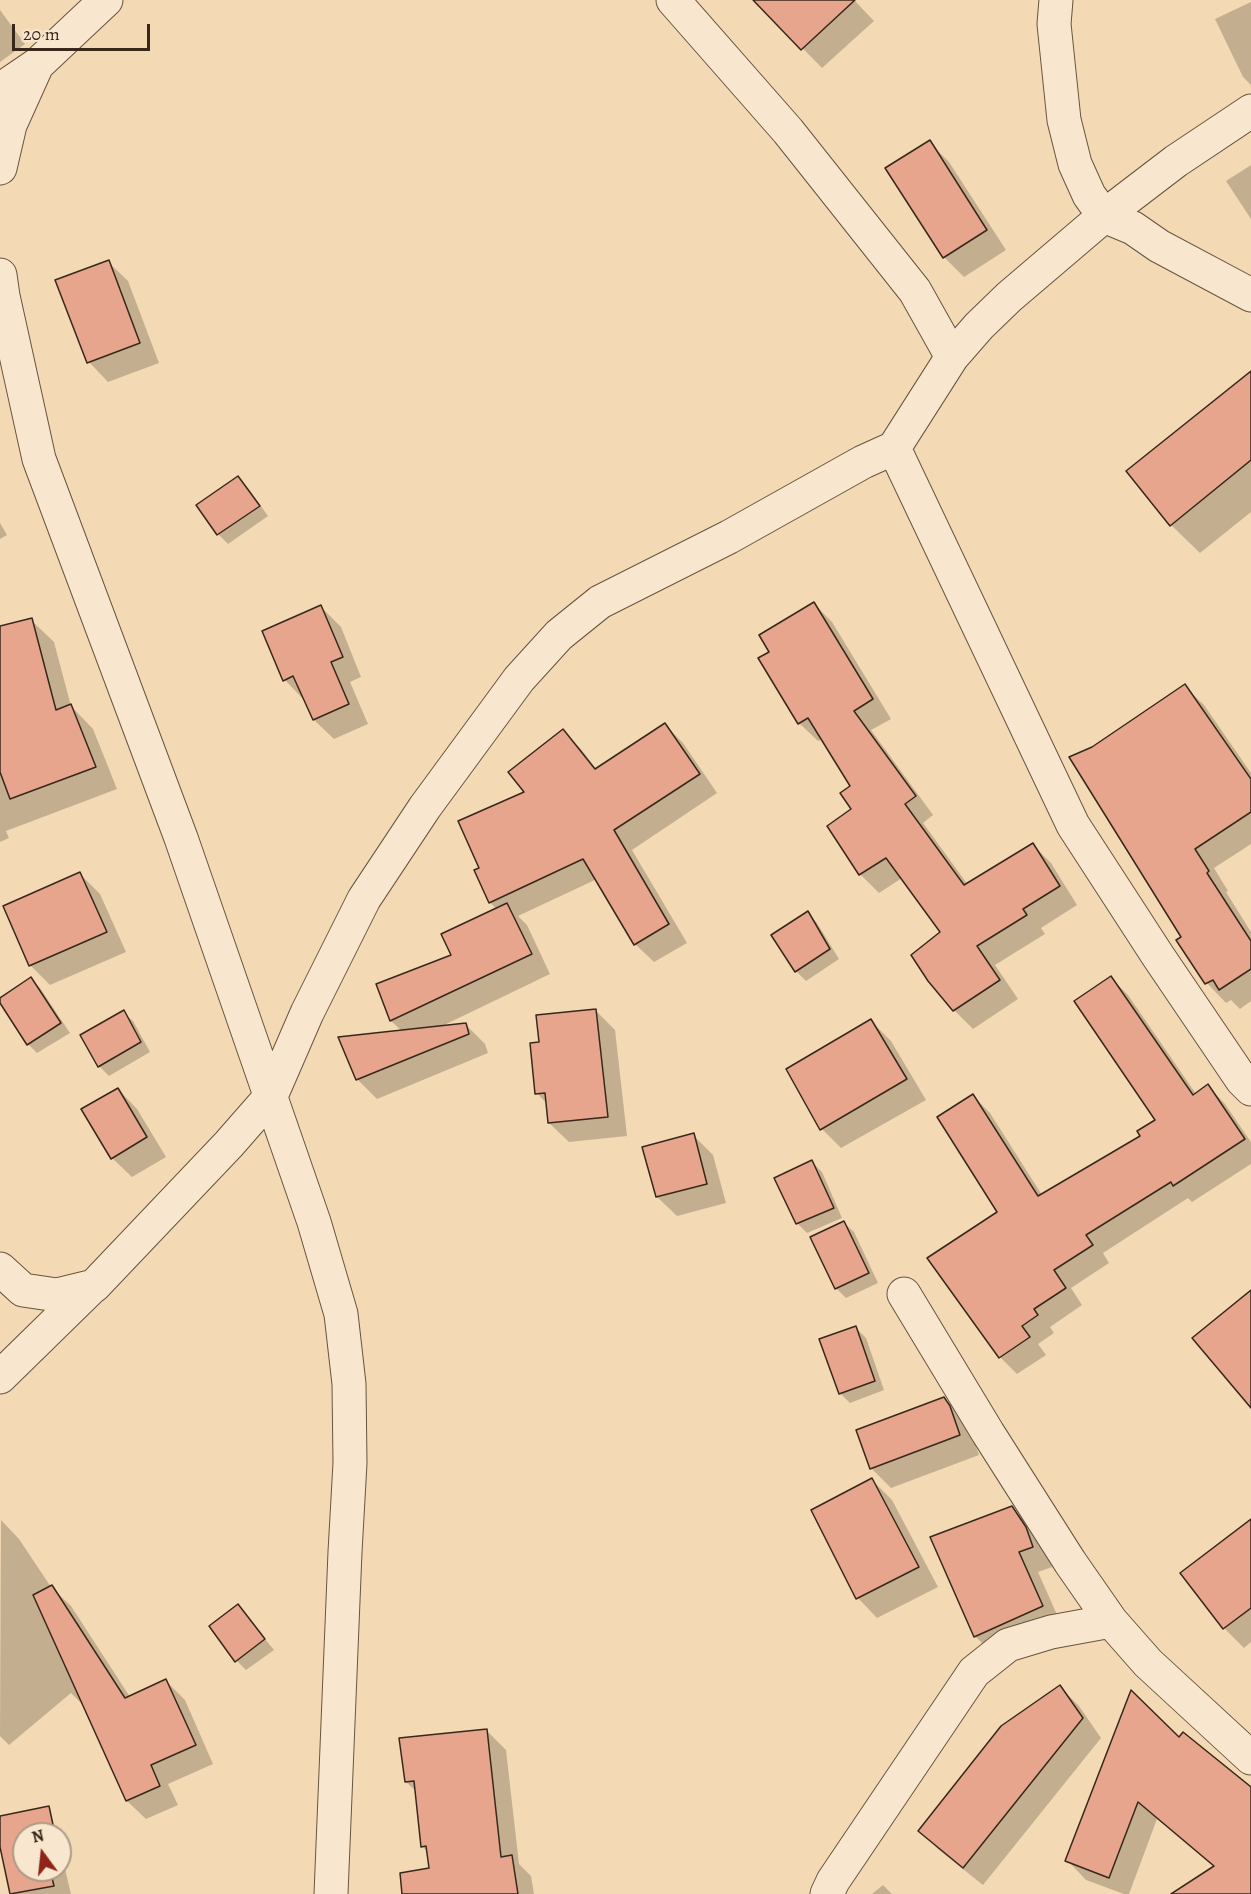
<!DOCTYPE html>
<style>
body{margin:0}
#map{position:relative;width:1251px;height:1894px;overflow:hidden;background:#f4dab4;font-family:Alegreya,serif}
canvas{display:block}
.north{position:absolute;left:12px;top:1822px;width:60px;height:60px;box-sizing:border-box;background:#f8e7ce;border:2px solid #ab9b86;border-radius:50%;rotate:345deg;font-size:16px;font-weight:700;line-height:24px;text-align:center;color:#37281b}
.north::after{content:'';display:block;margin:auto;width:21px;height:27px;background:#8f2418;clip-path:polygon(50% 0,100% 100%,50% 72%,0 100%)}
.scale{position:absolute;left:12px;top:24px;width:138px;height:27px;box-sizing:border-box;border:3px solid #37281b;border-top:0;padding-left:8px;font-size:18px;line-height:21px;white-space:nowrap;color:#37281b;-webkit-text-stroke:4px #f8e7ce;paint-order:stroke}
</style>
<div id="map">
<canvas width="1251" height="1894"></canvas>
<div class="north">N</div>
<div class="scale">20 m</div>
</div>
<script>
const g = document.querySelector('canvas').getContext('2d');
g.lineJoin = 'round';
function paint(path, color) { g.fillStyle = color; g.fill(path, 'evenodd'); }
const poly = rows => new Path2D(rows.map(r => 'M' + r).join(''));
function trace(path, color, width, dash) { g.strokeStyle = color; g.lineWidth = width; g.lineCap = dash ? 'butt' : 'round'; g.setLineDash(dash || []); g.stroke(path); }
const shadow = poly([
 [755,0,854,0,874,21,822,68],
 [1251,2,1251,85,1243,77,1215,19],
 [0,10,25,44,0,62],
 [929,142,949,162,1006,250,964,277,944,257],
 [1251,165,1251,219,1226,181],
 [108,262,128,281,159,363,108,382,89,362,57,281],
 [1251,393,1251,512,1200,553,1171,525],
 [238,478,248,488,268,516,228,544,218,534],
 [0,523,7,535,0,539],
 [814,604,832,622,891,719,871,730,933,815,923,823,968,885,1032,844,1051,863,1077,905,1041,928,1045,934,995,965,1018,999,973,1029,954,1010,942,932,902,878,879,893,860,874,829,827,853,810,852,787,822,739,818,741,799,723,771,653],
 [321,607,341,627,361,677,350,682,368,724,334,739,314,720,304,700,285,680],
 [31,620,54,642,71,706,93,729,117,789,6,831,9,838,0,842,0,628],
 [1184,686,1204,705,1251,773,1251,844,1214,868,1228,891,1226,892,1251,932,1251,1001,1240,1009,1231,1000,1226,1003,1207,983,1179,940,1183,937,1093,748],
 [665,725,683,743,717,793,632,850,687,943,654,962,635,944,597,879,518,916,527,925,550,974,440,1027,465,1024,485,1044,488,1053,377,1099,357,1079,402,1031,391,1021,377,985,453,956,497,910,490,902,481,869,563,731,581,749,597,770],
 [80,874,100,894,126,952,50,985,30,965],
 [808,913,817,923,839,959,806,981,796,971,773,935],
 [1111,978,1128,995,1196,1094,1208,1086,1225,1104,1251,1142,1251,1164,1192,1202,1188,1198,1103,1253,1109,1263,1071,1288,1082,1305,1050,1327,1054,1333,1038,1344,1046,1355,1017,1374,1000,1357,999,1213,973,1096,990,1113,1042,1195,1142,1136,1157,1120],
 [31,979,40,988,70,1033,37,1053,28,1044,0,1000],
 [595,1010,615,1030,627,1136,569,1142,549,1123,547,1104,537,1093,541,1044],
 [123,1012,133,1021,150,1052,109,1076,99,1066],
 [871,1021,891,1041,926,1100,841,1148,822,1129],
 [118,1089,137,1109,166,1157,132,1177,112,1158],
 [693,1135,713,1155,726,1203,677,1216,657,1197],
 [812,1162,822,1172,842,1218,807,1233,797,1223],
 [844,1223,854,1232,878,1283,846,1298,836,1288],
 [856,1328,866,1338,884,1390,850,1403,840,1393],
 [944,1398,964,1418,969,1428,979,1455,891,1488,871,1468],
 [872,1480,892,1500,938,1587,877,1618,858,1598,813,1511],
 [1012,1508,1032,1527,1045,1548,1052,1567,1038,1572,1062,1626,995,1656,975,1636],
 [1,1520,19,1539,51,1587,71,1606,130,1697,166,1681,185,1700,213,1764,168,1784,178,1805,146,1819,127,1801,83,1705,71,1693,9,1745,0,1736],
 [1251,1521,1251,1642,1244,1648,1224,1628],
 [238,1606,274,1650,246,1670,237,1661],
 [1060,1687,1079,1706,1101,1738,983,1885,939,1850,920,1831],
 [486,1730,506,1750,519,1864,531,1876,534,1894,435,1894,429,1853,422,1846,417,1792,406,1782],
 [1179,1739,1251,1798,1251,1894,1174,1894,1215,1868,1157,1819,1129,1894,1124,1894,1086,1880,1067,1860],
 [36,1810,56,1830,57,1834,24,1834,24,1870,60,1870,60,1848,71,1894,12,1894,0,1840,0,1818],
 [883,1885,892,1894,872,1894]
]);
const building = poly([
 [753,0,855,0,801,50,753,0],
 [930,140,987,230,943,258,885,168,930,140],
 [109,260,140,343,87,363,55,280,109,260],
 [1251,371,1251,460,1170,526,1126,471,1251,371],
 [238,476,260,506,217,535,196,505,238,476],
 [814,602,873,699,854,711,916,796,905,804,964,885,1033,843,1060,886,1023,909,1027,915,977,946,1000,980,953,1011,928,981,911,955,940,932,886,858,859,875,827,826,851,809,840,793,850,786,808,718,798,724,758,658,769,652,759,635,814,602],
 [321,605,343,657,331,662,349,704,313,720,293,676,283,681,262,631,321,605],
 [32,618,56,710,71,704,96,767,10,799,0,772,0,626,32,618],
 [1185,684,1251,779,1251,812,1195,849,1209,871,1207,873,1251,941,1251,969,1219,990,1213,980,1205,984,1176,940,1181,937,1069,757,1092,747,1185,684],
 [665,723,700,774,614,830,669,924,634,945,583,859,489,903,474,870,479,868,458,821,524,792,508,772,563,729,595,769,665,723],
 [80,872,107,932,29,966,3,906,80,872],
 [507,903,532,954,390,1021,376,984,451,955,441,934,507,903],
 [808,911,830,949,795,972,771,935,808,911],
 [1111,976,1193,1095,1208,1084,1245,1139,1173,1186,1171,1182,1086,1235,1093,1245,1054,1270,1066,1288,1034,1309,1038,1315,1022,1326,1030,1337,999,1358,927,1258,997,1212,937,1117,973,1094,1038,1196,1140,1136,1137,1131,1155,1120,1074,1001,1111,976],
 [31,977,61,1023,27,1045,0,1003,0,998,31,977],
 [596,1009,608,1117,548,1123,545,1093,535,1094,530,1043,539,1042,536,1015,596,1009],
 [124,1010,141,1042,98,1067,80,1035,124,1010],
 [871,1019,907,1079,820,1130,786,1069,871,1019],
 [466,1023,469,1034,356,1080,338,1037,466,1023],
 [118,1088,147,1137,111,1159,81,1109,118,1088],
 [694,1133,707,1184,656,1197,642,1147,694,1133],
 [812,1160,834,1208,796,1224,774,1178,812,1160],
 [844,1221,869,1273,835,1289,810,1237,844,1221],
 [1251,1290,1251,1408,1192,1338,1251,1290],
 [856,1326,875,1381,839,1394,819,1339,856,1326],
 [944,1397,950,1406,960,1435,870,1469,856,1430,944,1397],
 [872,1478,919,1567,856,1599,811,1510,872,1478],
 [1012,1506,1026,1527,1033,1547,1019,1552,1043,1606,974,1637,930,1537,1012,1506],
 [1251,1519,1251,1608,1223,1629,1180,1573,1251,1519],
 [52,1585,125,1698,166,1679,196,1745,151,1765,160,1786,126,1801,33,1595,52,1585],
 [238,1604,265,1639,235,1662,209,1626,238,1604],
 [1060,1685,1083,1718,963,1868,918,1831,1001,1726,1060,1685],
 [1131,1690,1179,1737,1183,1732,1251,1787,1251,1894,1171,1894,1214,1866,1138,1802,1109,1878,1065,1861,1131,1690],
 [487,1729,501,1857,512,1855,518,1894,402,1894,400,1873,429,1868,426,1846,421,1847,414,1781,405,1782,399,1738,487,1729],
 [49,1806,55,1834,24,1834,24,1870,50,1870,54,1886,10,1894,0,1847,0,1816,49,1806]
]);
const minor = poly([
 [673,0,788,131,915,291,952,357],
 [1056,0,1054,24,1064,120,1075,164,1089,195,1104,216,1133,228,1159,246,1251,295],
 [0,90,38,64,106,0],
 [0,168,10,125,37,65],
 [0,275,3,296,39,459,181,838,314,1222,341,1314,349,1384,350,1463,345,1552,331,1894],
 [894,448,1073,825,1158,956,1242,1080,1251,1089],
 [0,1269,23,1290,57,1295,94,1286,229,1144,271,1096,307,1013,364,899,425,807,519,679,559,635,600,602,729,537,863,462,894,448,952,357,979,326,1009,297,1104,216,1176,161,1251,111],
 [904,1294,988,1433,1070,1562,1111,1621,1148,1663,1251,1758],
 [0,1377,92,1287],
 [827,1894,833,1881,974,1672,1008,1645,1051,1632,1111,1621]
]);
paint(shadow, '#0003');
paint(building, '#e7a58e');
trace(building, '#37281b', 1.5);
trace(minor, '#665441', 35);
trace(minor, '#f8e7ce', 33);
</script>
